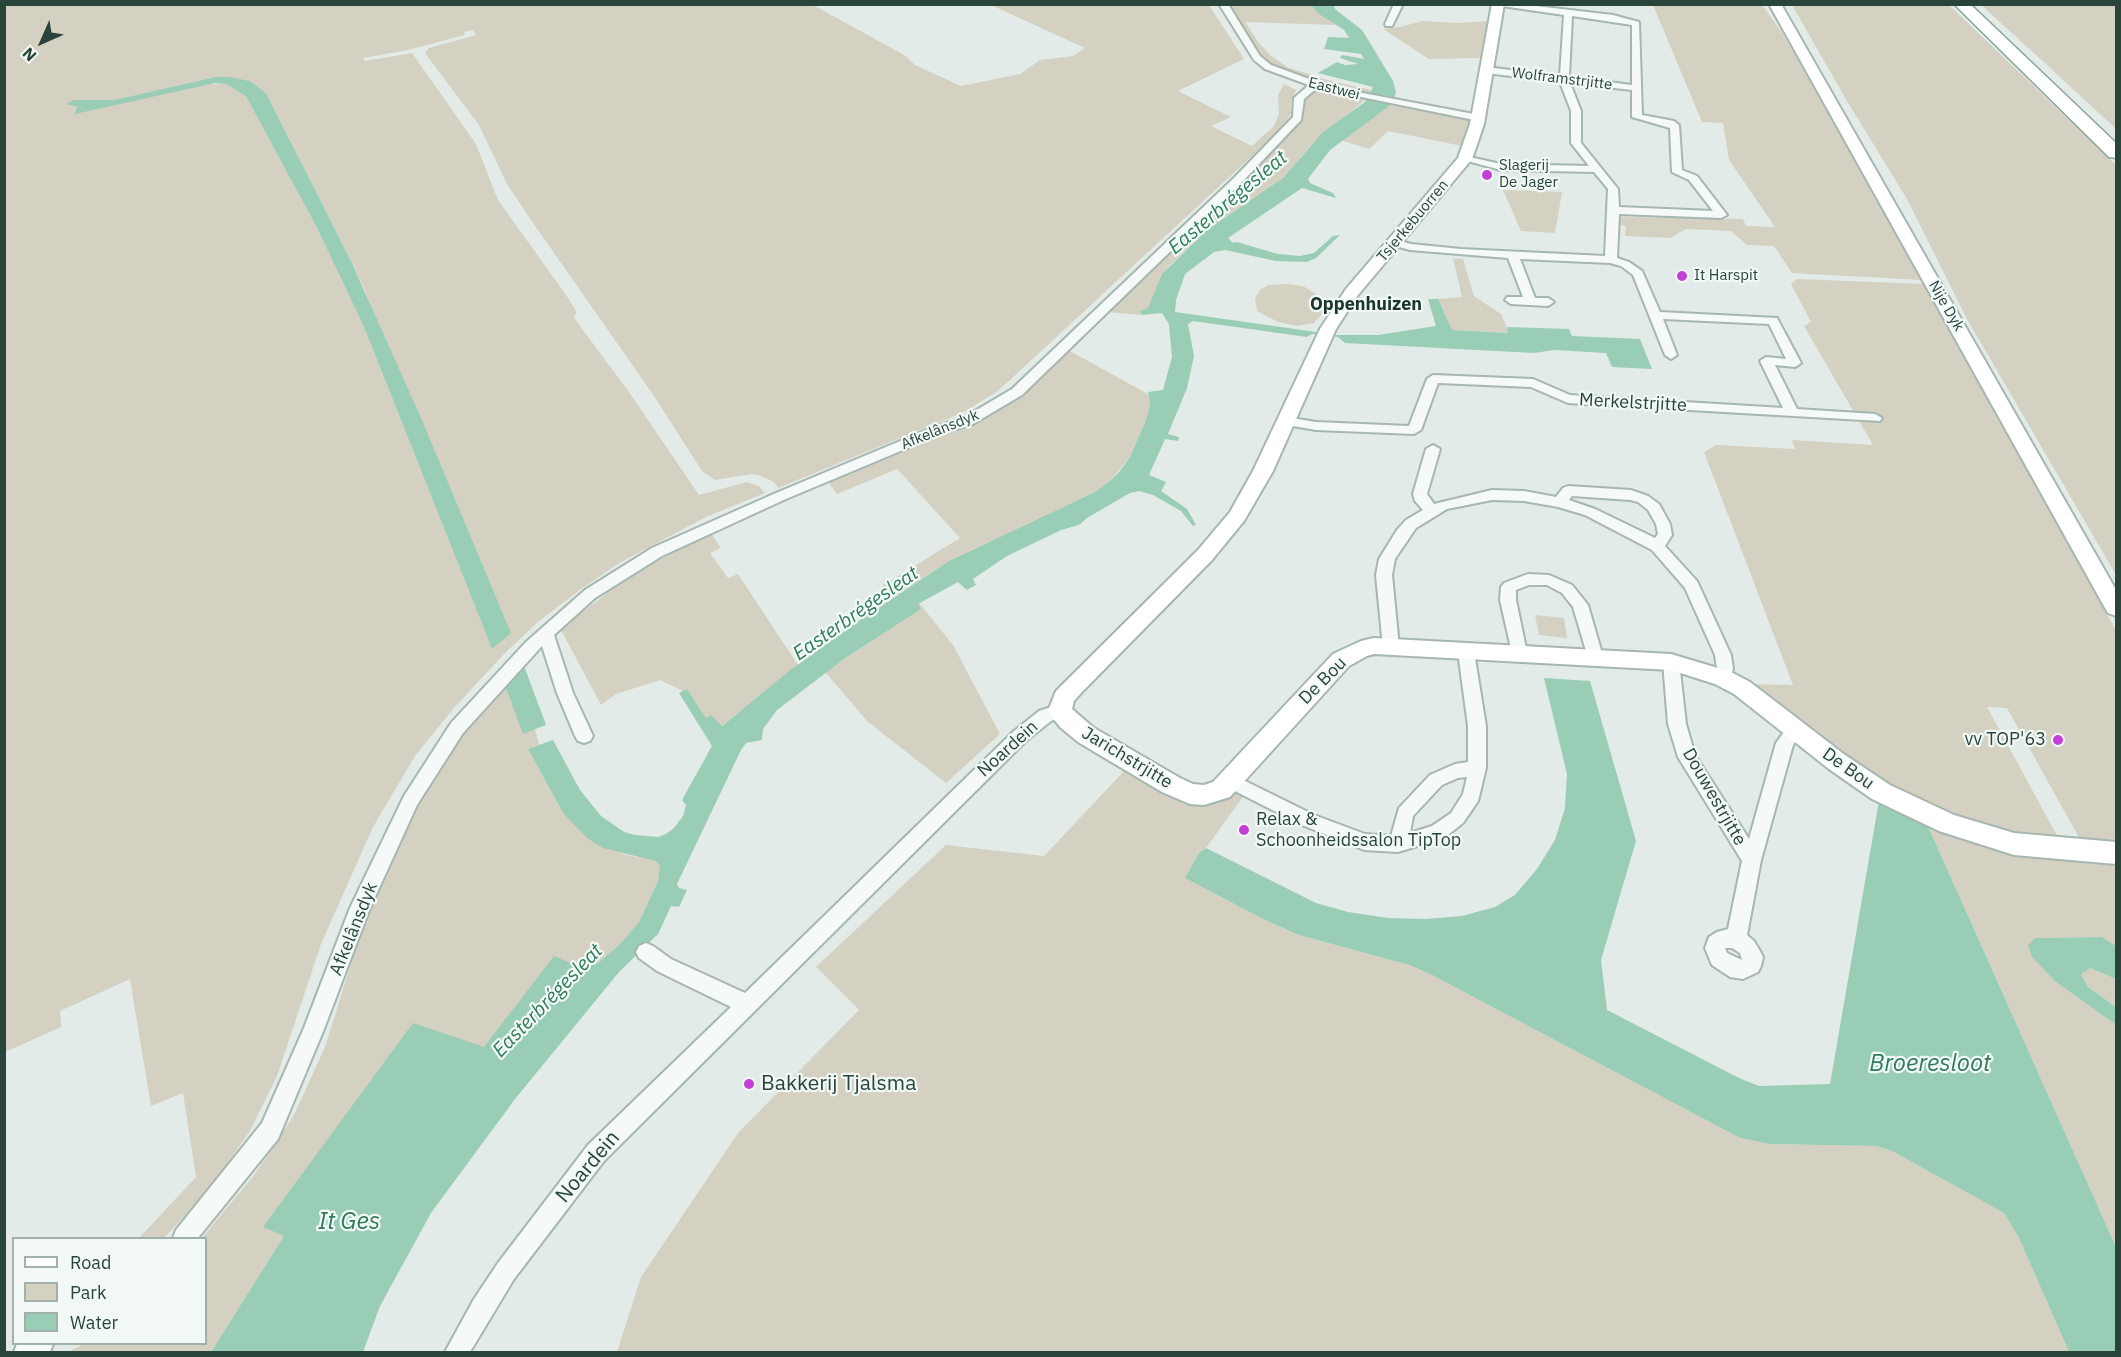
<!DOCTYPE html>
<meta charset="utf-8">
<style>
body{margin:0}
#map{position:relative;width:2121px;height:1357px;overflow:hidden;background:#e2ebe7;font-family:"IBM Plex Sans",sans-serif}
canvas{display:block}
.frame{position:absolute;inset:0;border:6px solid #28443b;pointer-events:none}
.legend{position:absolute;left:12px;top:1237px;width:195px;height:108px;box-sizing:border-box;background:#f1f8f5;border:2px solid #a1b0ab;margin:0;padding:8px 10px;list-style:none;font-size:18px;color:#28443b}
.legend li{display:flex;align-items:center;gap:12px;height:30px}
.legend b{width:30px;border:2px solid #a1b0ab}
.north{position:absolute;left:12px;top:12px;width:60px;height:60px;-webkit-text-stroke:4px #f1f8f5;paint-order:stroke;rotate:225deg;font-size:16px;font-weight:700;line-height:24px;text-align:center;color:#28443b}
.north::after{content:'';display:block;margin:auto;width:21px;height:27px;background:#28443b;clip-path:polygon(50% 0,100% 100%,50% 72%,0 100%)}
</style>
<div id="map">
<canvas width="2121" height="1357"></canvas>
<div class="frame"></div>
<ul class="legend">
<li><b style="height:8px;background:#fff"></b>Road</li>
<li><b style="height:16px;background:#d5d1c2"></b>Park</li>
<li><b style="height:16px;background:#9acdb5"></b>Water</li>
</ul>
<div class="north">N</div>
</div>
<script>
const g = document.querySelector('canvas').getContext('2d');
g.lineJoin = 'round';
function paint(path, color) { g.fillStyle = color; g.fill(path, 'evenodd'); }
const poly = rows => new Path2D(rows.map(r => 'M' + r).join(''));
function trace(path, color, width, dash) { g.strokeStyle = color; g.lineWidth = width; g.lineCap = dash ? 'butt' : 'round'; g.setLineDash(dash || []); g.stroke(path); }
function write(font, color, halo, rows, align = 'center') {
  g.font = font + ' "IBM Plex Sans",sans-serif'; g.lineWidth = 4.5; g.setLineDash([]); g.textBaseline = 'middle'; g.strokeStyle = halo; g.fillStyle = color; for (const [text, x, y, turn = 0] of rows) {
    g.save(); g.translate(x, y); g.rotate((+turn || 0) * Math.PI / 180); g.textAlign = isNaN(turn) ? turn : align; if (halo) g.strokeText(text, 0, 0); g.fillText(text, 0, 0); g.restore();
  }
}
const green = poly([
 [5,5,813,5,906,56,915,65,961,86,1020,74,1040,60,1073,56,1085,48,991,5,1209,5,1244,59,1178,91,1231,117,1211,126,1252,146,1274,126,1279,114,1278,95,1284,84,1296,90,1295,93,1291,100,1291,114,1279,131,998,391,964,412,778,488,774,482,759,475,751,474,715,480,702,471,652,393,531,220,507,184,479,125,425,53,429,48,476,35,473,30,464,32,465,35,408,50,363,58,365,61,412,53,476,144,498,200,566,295,577,312,574,317,577,322,629,392,699,495,747,482,759,486,765,493,706,517,621,562,581,589,538,622,506,652,453,709,415,756,373,827,321,944,277,1076,250,1131,208,1191,164,1238,139,1238,196,1177,183,1093,151,1106,130,979,60,1011,61,1027,5,1052],
 [215,77,231,77,250,81,266,93,351,261,364,288,492,649,364,327,317,228,246,95,226,84,204,84,76,113,78,109,75,106,74,100,114,100],
 [1226,5,1311,5,1335,25,1245,22,1259,43,1270,55,1287,67,1324,79,1371,90,1369,95,1308,82,1277,70,1264,60],
 [1653,5,1762,5,1781,31,1802,67,1922,280,1792,273,1774,246,1747,245,1731,231,1686,229,1670,238,1625,236,1626,226,1617,224,1618,217,1743,219,1746,226,1775,227,1729,160,1723,123,1702,122],
 [1792,5,1949,5,2116,165,2116,575,1967,319,1907,199,1847,101],
 [1981,5,2116,5,2116,129,2046,64],
 [1422,21,1458,23,1489,21,1481,58,1429,59,1383,29,1400,27],
 [1327,90,1366,99,1312,144,1283,178,1207,230,1167,268,1148,308,1140,311,1142,315,1107,312,1251,174,1287,133,1303,100,1309,92],
 [1389,105,1469,120,1462,146,1388,131,1369,149,1340,140],
 [1503,190,1562,192,1555,233,1521,231],
 [1453,258,1463,259,1474,296,1501,314,1509,333,1452,330,1438,299,1462,297],
 [1797,279,1924,284,1967,361,2116,631,2116,846,2082,843,2007,708,1987,707,2060,841,1999,834,1903,798,1742,684,1793,685,1704,452,1716,445,1795,449,1792,440,1873,445,1804,326,1811,322,1791,284],
 [1288,284,1303,286,1319,296,1324,307,1323,313,1314,323,1298,326,1278,322,1257,311,1255,298,1260,290,1268,285],
 [1068,350,1148,394,1150,404,1146,420,1130,457,1111,480,1095,492,949,561,894,597,882,586,960,538,897,469,837,494,828,482,978,421,1005,407,1026,391],
 [711,533,721,548,710,553,728,578,738,574,798,665,721,726,706,718,687,690,683,691,660,680,616,694,601,705,560,628,635,573],
 [919,603,953,645,1000,734,946,783,868,722,825,672,920,609,917,604],
 [1535,615,1564,618,1567,638,1539,635],
 [504,683,523,733,535,729,539,745,528,749,563,813,623,854,655,861,660,865,658,881,639,922,619,945,598,963,583,968,264,1227,284,1236,211,1352,68,1352,84,1344,206,1344,206,1238,202,1238,255,1174,294,1115,325,1047,379,874,439,761],
 [1126,769,1181,801,1192,803,1235,791,1245,794,1206,848,1199,853,1185,878,1261,918,1299,935,1409,965,1432,975,1740,1138,1770,1144,1876,1146,1892,1151,2004,1213,2019,1238,2069,1352,617,1352,641,1277,738,1133,859,1010,816,967,946,845,1044,856],
 [1927,824,1982,845,2016,852,2116,862,2116,946,2101,937,2035,938,2056,982,2116,1025,2116,1247],
 [2090,968,2116,979,2116,1007,2088,987,2081,973]
]);
const water = poly([
 [1311,5,1333,5,1336,10,1362,30,1393,81,1396,92,1394,98,1388,107,1330,150,1308,179,1310,183,1333,193,1336,198,1302,188,1228,238,1233,243,1237,242,1278,254,1300,256,1314,253,1333,236,1340,235,1316,258,1307,262,1276,261,1225,250,1214,252,1185,274,1176,300,1175,312,1337,335,1378,335,1436,326,1428,299,1438,299,1452,330,1508,333,1507,327,1569,329,1572,336,1640,339,1652,369,1612,367,1606,353,1554,350,1534,353,1345,343,1338,337,1312,334,1307,337,1193,321,1188,324,1194,356,1187,388,1168,434,1179,437,1178,441,1165,439,1149,475,1166,482,1161,491,1187,509,1196,525,1193,526,1181,511,1153,495,1139,491,1130,493,1087,518,1079,525,1061,530,1007,556,973,579,976,585,967,590,958,582,918,604,921,609,844,659,777,710,763,729,762,740,746,743,741,750,677,884,679,888,687,890,679,907,671,906,658,934,619,972,515,1099,431,1213,380,1306,363,1352,211,1352,284,1236,263,1227,413,1023,484,1047,554,956,583,968,598,963,619,945,639,922,658,881,660,865,655,861,603,848,587,838,563,813,528,749,553,740,580,790,601,816,624,832,635,835,658,837,666,834,674,828,683,816,686,805,682,800,712,746,679,693,687,689,706,718,711,715,722,726,789,671,863,618,949,561,1095,492,1111,480,1120,471,1130,457,1146,420,1150,404,1148,392,1163,390,1172,357,1169,324,1162,313,1142,315,1140,311,1148,308,1162,274,1207,230,1283,178,1323,132,1365,102,1373,87,1318,73,1337,62,1345,65,1358,64,1340,58,1342,55,1364,59,1361,54,1324,49,1328,37,1349,38,1344,30,1319,14],
 [215,77,231,77,250,81,266,93,351,261,421,418,511,633,492,649,364,327,317,228,246,96,226,84,215,83,75,114,77,107,66,104,74,100,114,100],
 [523,663,546,725,523,734,504,683],
 [1544,678,1590,681,1636,841,1601,960,1607,1010,1739,1078,1759,1086,1830,1084,1879,801,1927,824,2116,1247,2116,1352,2069,1352,2019,1238,2004,1213,1892,1151,1876,1146,1770,1144,1740,1138,1432,975,1409,965,1299,935,1261,918,1185,878,1199,853,1206,848,1316,903,1348,912,1388,918,1426,919,1462,916,1495,907,1515,895,1537,869,1555,840,1565,808,1567,774],
 [2102,937,2116,946,2116,979,2090,968,2081,974,2088,987,2116,1007,2116,1025,2056,982,2032,957,2028,945,2035,938]
]);
const street = poly([
 [1219,4,1228,4,1260,56,1271,65,1331,87,1479,115,1484,118,1479,121,1317,88,1304,99,1301,120,1243,181,1022,395,973,424,946,432,786,499,662,556,595,598,554,635,573,693,593,736,590,741,584,743,578,741,575,736,557,693,542,646,463,733,417,805,370,908,324,1029,278,1139,198,1238,173,1238,176,1230,262,1123,304,1028,350,908,404,796,451,723,526,642,585,590,652,548,776,493,936,426,963,418,1012,389,1235,177,1293,117,1294,98,1309,85,1265,69,1254,60,1219,4],
 [1394,4,1403,4,1392,26,1386,26,1385,24,1394,4],
 [1488,4,1519,4,1613,15,1639,22,1642,115,1674,121,1679,125,1682,170,1697,176,1727,215,1721,218,1619,214,1617,258,1629,262,1642,271,1660,312,1777,318,1801,363,1795,367,1775,365,1797,409,1875,414,1882,418,1880,421,1568,403,1531,387,1438,383,1421,430,1414,434,1316,430,1281,424,1279,421,1286,417,1316,422,1409,426,1427,379,1433,375,1533,379,1570,395,1783,408,1760,361,1766,357,1786,359,1769,324,1663,319,1677,355,1671,359,1665,355,1633,275,1621,266,1610,263,1520,259,1535,298,1548,298,1554,302,1548,306,1511,304,1505,300,1507,297,1523,297,1508,258,1410,250,1392,245,1390,243,1396,240,1411,244,1461,249,1605,256,1608,189,1594,172,1501,170,1460,159,1465,156,1501,164,1589,166,1571,143,1571,111,1560,82,1486,73,1481,70,1486,67,1560,76,1564,15,1488,4],
 [1572,16,1632,25,1632,85,1569,77,1572,16],
 [1570,83,1632,90,1632,117,1670,128,1672,172,1689,180,1713,211,1619,207,1618,189,1581,143,1581,111,1570,83],
 [1433,445,1440,449,1427,494,1434,504,1492,490,1524,491,1556,497,1563,488,1568,486,1631,490,1648,496,1659,504,1670,524,1672,535,1665,546,1697,581,1731,655,1733,669,1729,682,1723,684,1717,682,1715,678,1717,669,1715,655,1685,588,1652,550,1585,515,1558,507,1524,501,1492,500,1447,509,1416,528,1395,559,1392,575,1399,647,1397,651,1385,651,1383,647,1376,575,1379,559,1397,530,1406,520,1423,510,1415,501,1413,494,1426,449,1433,445],
 [1572,496,1630,500,1638,502,1648,510,1656,524,1658,534,1655,538,1595,509,1569,500,1572,496],
 [1528,574,1549,575,1572,585,1588,605,1603,657,1601,661,1589,661,1573,607,1562,593,1547,585,1529,585,1516,590,1516,600,1527,653,1525,657,1519,659,1513,657,1500,600,1501,587,1504,583,1528,574],
 [1466,646,1472,648,1474,652,1486,726,1486,768,1478,801,1463,823,1444,838,1398,852,1364,850,1302,825,1223,785,1220,780,1223,775,1229,773,1314,815,1365,834,1391,836,1399,808,1430,775,1455,764,1468,762,1468,726,1458,652,1460,648,1466,646],
 [1467,777,1463,794,1451,813,1432,826,1410,833,1413,816,1442,785,1458,778,1467,777],
 [1671,656,1677,658,1679,662,1686,724,1695,755,1749,839,1776,743,1789,725,1795,723,1801,725,1804,730,1793,745,1761,860,1747,935,1754,941,1760,951,1763,957,1761,966,1758,972,1743,979,1730,977,1712,965,1705,948,1709,937,1717,932,1728,929,1742,861,1678,757,1668,724,1663,662,1665,658,1671,656],
 [1725,948,1732,948,1740,953,1742,960,1727,953,1725,948],
 [1060,704,1066,706,1068,711,1066,716,1051,721,1026,741,604,1161,514,1279,470,1352,445,1352,474,1299,498,1263,588,1145,731,1007,657,971,639,958,636,952,639,946,646,943,653,946,671,959,745,993,1014,731,1039,711,1060,704],
 [17,1344,53,1344,50,1352,14,1352,17,1344]
]);
const secondary = poly([
 [1492,4,1504,4,1484,124,1472,159,1358,295,1336,329,1273,471,1244,521,1212,560,1082,692,1074,701,1072,709,1094,728,1180,778,1193,784,1204,785,1213,782,1333,654,1361,641,1374,638,1671,654,1731,672,1750,682,1845,755,1890,785,1954,815,2014,833,2116,842,2116,864,2014,855,1939,831,1872,799,1829,769,1734,694,1715,684,1671,670,1374,654,1367,656,1349,666,1230,797,1204,805,1190,804,1162,792,1078,742,1060,727,1052,717,1048,711,1056,691,1198,550,1230,512,1253,471,1320,329,1346,289,1458,158,1470,124,1492,4],
 [1769,4,1781,4,2116,590,2116,616,2108,613,2105,608,1769,4]
]);
const highway = poly([
 [1954,4,1970,4,2116,143,2116,158,2109,157,1954,4]
]);
const markers = [
 [1487,175,6,"#c33fd7"],
 [1682,276,6,"#c33fd7"],
 [2058,740,6,"#c33fd7"],
 [1244,830,6,"#c33fd7"],
 [749,1084,6,"#c33fd7"]
];
const farStreetnames = [
 ["Wolframstrjitte",1562,79,7],
 ["Eastwei",1334,89,14],
 ["Tsjerkebuorren",1413,221,-50],
 ["Nije Dyk",1946,306,60],
 ["Afkelânsdyk",940,430,-22]
];
const farPoinames = [
 ["Slagerij",1499,166],
 ["De Jager",1499,183],
 ["It Harspit",1694,276]
];
const farQuarternames = [
 ["Oppenhuizen",1366,305]
];
const streetNames = [
 ["Merkelstrjitte",1633,403,3],
 ["De Bou",1323,681,-45],
 ["Noardein",1008,749,-42],
 ["Jarichstrjitte",1127,758,31],
 ["De Bou",1848,769,35],
 ["Douwestrjitte",1714,797,60],
 ["Afkelânsdyk",354,929,-68]
];
const poiNames = [
 ["vv TOP'63",2046,740],
 ["Relax &",1256,820,"left"],
 ["Schoonheidssalon TipTop",1256,841,"left"]
];
const waterNames = [
 ["Easterbrégesleat",1228,203,-40],
 ["Easterbrégesleat",856,614,-35],
 ["Easterbrégesleat",548,1001,-46]
];
const nearPoinames = [
 ["Bakkerij Tjalsma",761,1084]
];
const nearStreetnames = [
 ["Noardein",588,1167,-50]
];
const nearWaternames = [
 ["Broeresloot",1930,1064],
 ["It Ges",349,1222]
];
paint(green, '#d5d1c2');
paint(water, '#9acdb5');
trace(street, '#a6b6b0', 4);
trace(secondary, '#a6b6b0', 4);
trace(highway, '#88a399', 3);
paint(street, '#f5f9f7');
paint(secondary, '#fff');
paint(highway, '#fff');
for (const [x, y, r, color] of markers) { const dot = new Path2D(); dot.arc(x, y, r, 0, 2 * Math.PI); g.fillStyle = color; g.fill(dot); trace(dot, '#f1f8f5', 2); }
write('15px', '#28443b', '#f1f8f5', farStreetnames);
write('15px', '#28443b', '#f1f8f5', farPoinames, 'left');
write('bold 18px', '#1b352d', '#f1f8f5', farQuarternames);
write('18px', '#28443b', '#f1f8f5', streetNames);
write('18px', '#28443b', '#f1f8f5', poiNames, 'right');
write('italic 20px', '#2f7b5b', '#f1f8f5', waterNames);
write('21px', '#28443b', '#f1f8f5', nearPoinames, 'left');
write('21px', '#28443b', '#f1f8f5', nearStreetnames);
write('italic 24px', '#2f7b5b', '#f1f8f5', nearWaternames);
</script>
